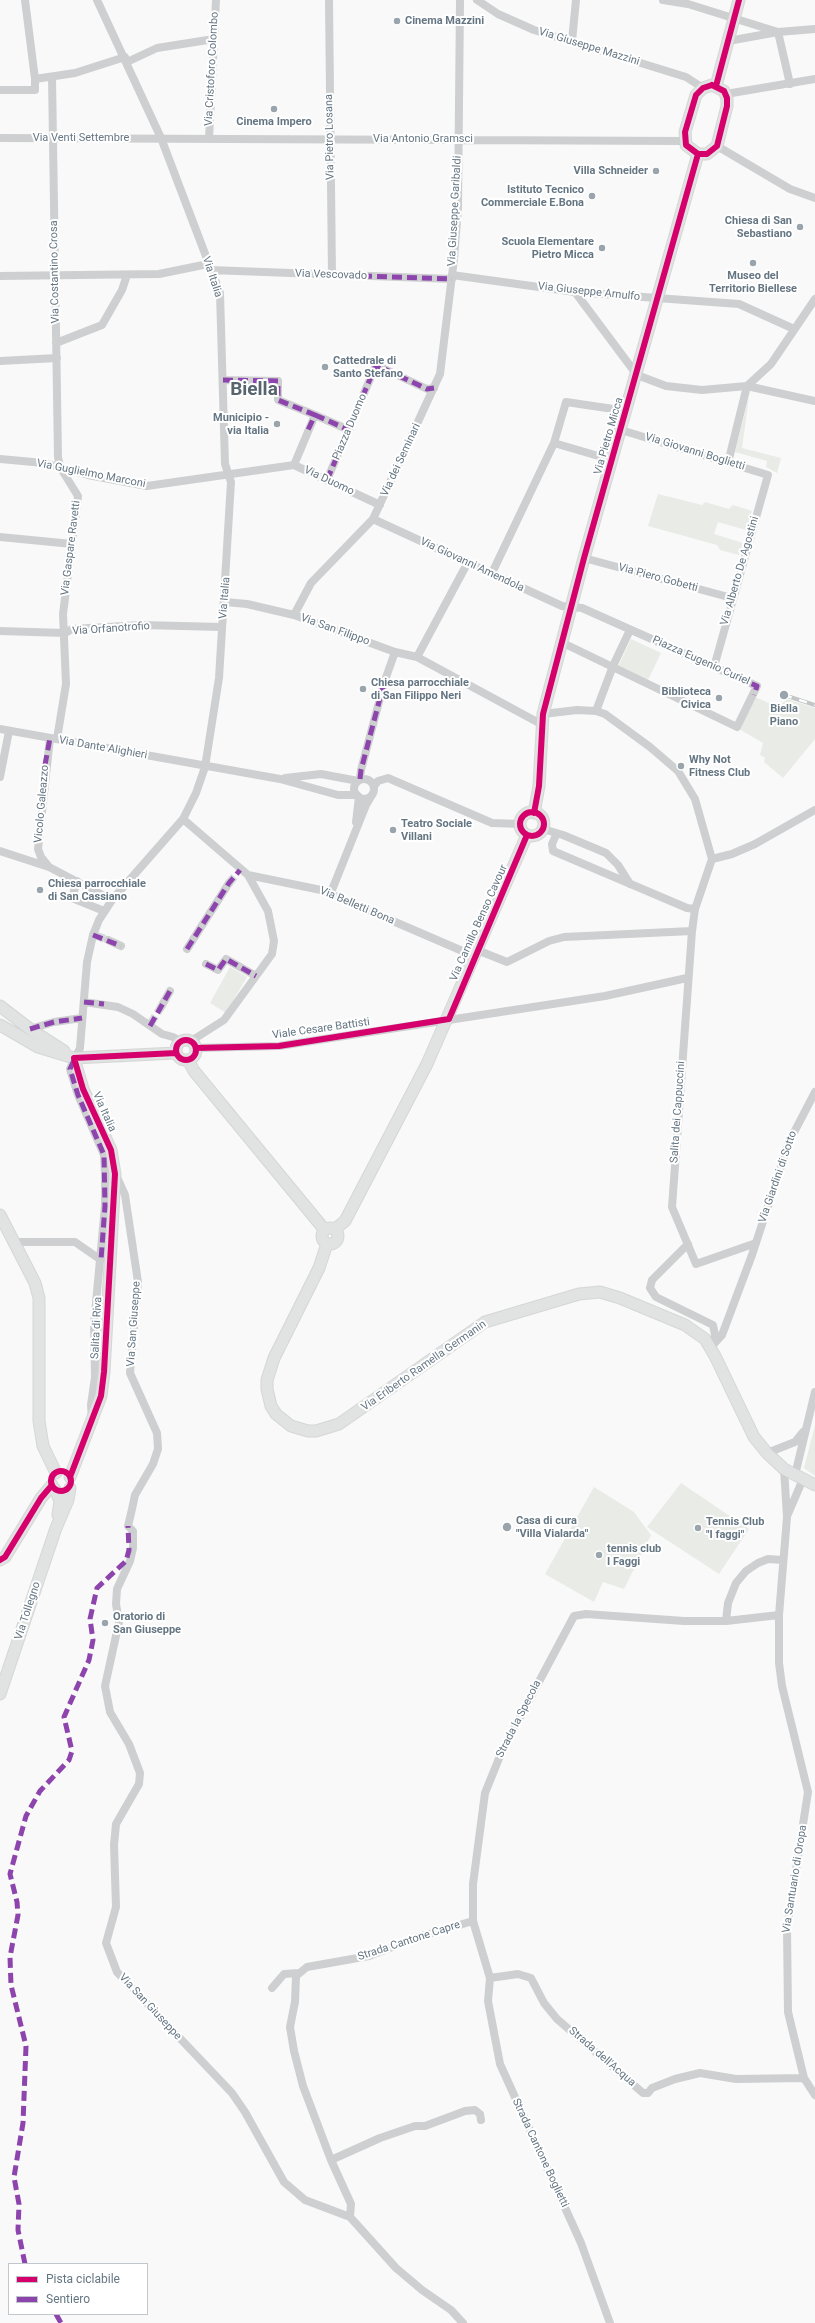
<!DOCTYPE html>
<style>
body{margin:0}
#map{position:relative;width:815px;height:2323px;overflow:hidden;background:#f9f9f9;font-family:Roboto,sans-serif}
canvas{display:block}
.legend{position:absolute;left:8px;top:2263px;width:140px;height:52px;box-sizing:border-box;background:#fff;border:1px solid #c1c8cd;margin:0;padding:5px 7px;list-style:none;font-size:12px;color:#657683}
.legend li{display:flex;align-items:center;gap:8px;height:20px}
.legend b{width:20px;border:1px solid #c1c8cd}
</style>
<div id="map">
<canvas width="815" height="2323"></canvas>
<ul class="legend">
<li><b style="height:5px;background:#d6006c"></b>Pista ciclabile</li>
<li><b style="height:5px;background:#8e44ad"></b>Sentiero</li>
</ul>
</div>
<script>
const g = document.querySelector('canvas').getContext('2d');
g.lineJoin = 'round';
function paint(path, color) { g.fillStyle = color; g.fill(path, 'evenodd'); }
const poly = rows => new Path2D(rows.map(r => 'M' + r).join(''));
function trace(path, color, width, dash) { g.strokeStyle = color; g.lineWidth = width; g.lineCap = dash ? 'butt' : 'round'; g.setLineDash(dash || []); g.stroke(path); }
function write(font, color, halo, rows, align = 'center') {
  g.font = font + ' Roboto,sans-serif'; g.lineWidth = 4; g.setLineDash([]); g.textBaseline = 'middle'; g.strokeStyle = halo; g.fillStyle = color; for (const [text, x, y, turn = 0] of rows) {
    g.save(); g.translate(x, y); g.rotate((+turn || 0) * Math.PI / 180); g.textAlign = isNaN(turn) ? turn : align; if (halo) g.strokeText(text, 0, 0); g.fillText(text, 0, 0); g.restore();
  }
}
const green = poly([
 [749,397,742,448,781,458,777,473,766,467,767,461,735,452],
 [658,494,702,505,705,502,729,509,733,505,752,511,746,530,718,522,714,534,743,543,739,555,720,550,717,545,648,526],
 [631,639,661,653,648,680,618,667],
 [755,697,778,707,787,699,815,708,815,739,783,778,764,762,765,758,760,755,763,743,739,729],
 [230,967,247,977,226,1013,210,1003],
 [815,1425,815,1476,804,1468],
 [681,1483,749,1529,719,1574,647,1527],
 [594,1487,634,1512,651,1535,624,1589,603,1582,594,1602,545,1574]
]);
const streetTunnel = poly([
 [229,883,236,875],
 [97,936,108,940],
 [151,1023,161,1007]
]);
const street = poly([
 [25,0,35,79],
 [329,0,332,275],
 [477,0,498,14,534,30,686,77,703,88],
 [663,0,688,4,778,32],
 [778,32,790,84],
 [572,41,576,0],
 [728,41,778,32,815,29],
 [127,62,157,48,214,39],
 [52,77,58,457,60,467,78,496,63,614,66,684,57,739],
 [0,90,35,90,35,79,75,73,125,57],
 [726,94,815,79],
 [0,138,685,141],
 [209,139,216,0],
 [717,146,790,189,815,198],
 [210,270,452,279],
 [452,275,575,292,739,304,794,329],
 [0,276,159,274,208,264],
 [575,292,637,375,666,386,702,390,747,386,771,364,815,299],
 [56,343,102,325,122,290,127,275],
 [0,361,57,358],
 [223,380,278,381,278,400,315,415,294,465],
 [315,415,349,430],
 [621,430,768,475,714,667],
 [554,443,566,402,627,411],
 [0,459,44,463,88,475,147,486,294,465,380,505],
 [728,463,747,386,815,401],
 [327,480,376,365,427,389,434,388],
 [373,519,562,606,582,608,591,612,757,686,737,727,563,643],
 [0,537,72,544],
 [584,558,732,598],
 [492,573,554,443,612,460],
 [225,602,247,604,294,615,395,652,417,657,541,724],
 [294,615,311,583,373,519,440,374,454,259,458,208,460,0],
 [0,631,65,633,72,629,141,625,222,627],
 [417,657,468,562],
 [596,711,613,666,630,630],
 [543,714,577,710,596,711,605,714,650,747,678,771,695,799,712,859,695,909,692,931,672,1207,696,1264,756,1243],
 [0,729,280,779,338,795,357,795],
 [0,777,9,731],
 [285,778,321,774,358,781],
 '354 789a10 10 0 1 1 20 0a10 10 0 1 1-20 0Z',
 [360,779,361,770,384,683,395,652],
 [374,786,378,781,388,778,492,823,521,824],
 [183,819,248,875,321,890,474,956],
 [356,822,359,797],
 [543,829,563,835,606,853,618,865,630,884],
 [556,835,552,844,553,851,687,908,695,909],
 [0,851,49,867,112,900],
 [712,859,732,854,755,844,815,810],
 [49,867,41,857,38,849,50,738],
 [77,881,72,898,104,911],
 [330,895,366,805,372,795],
 [108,940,121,946],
 [187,949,229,883],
 [477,950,507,962,549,941,564,937,692,931],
 [206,964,218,970,226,959,256,976],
 [84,1002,118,1007,133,1014,162,1034,173,1037,180,1041],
 [161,1007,170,991],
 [30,1029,54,1022,82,1018],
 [191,1041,224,1020,272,954,274,941,268,911,248,875],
 [196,1048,279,1046,605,996,687,978],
 [116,1175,125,1195,138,1282,130,1373,157,1433,158,1449,153,1464,135,1495,132,1509,128,1526,133,1531,133,1548,130,1561,117,1589,116,1604,119,1622,105,1686,110,1712,129,1744,140,1773,139,1784,116,1824,114,1845,116,1907,106,1943,117,1972,232,2093,245,2112,284,2182,305,2200,350,2217,396,2268,422,2290,451,2310,463,2323],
 [14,1242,75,1242,101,1260],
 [688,1244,652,1280,650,1288,656,1297,713,1325,715,1335,712,1345],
 [711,1347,722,1335,752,1255,789,1142,815,1092],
 [92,1418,91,1405,95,1377,94,1324,105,1206,105,1174,104,1155,78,1095,70,1069,80,1048,87,962,93,935,99,920,112,900,183,819,196,793,205,767,219,678,231,482,225,464,220,293,161,138,97,0],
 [767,1453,795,1442,803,1432],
 [784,1469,787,1517,779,1615,779,1663,782,1686,808,1792,787,1928,788,2012,804,2078,815,2095],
 [795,1475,815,1392],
 [788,1514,803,1479],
 [726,1621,728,1603,736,1583,746,1571,758,1563,768,1559,783,1560],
 [490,1978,518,1974,531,1978,544,2003,557,2019,643,2093,648,2093,652,2088,675,2079,700,2073,736,2079,804,2078],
 [272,1988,284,1974,299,1973],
 [331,2160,380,2138,415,2126,425,2126,465,2111,475,2110,480,2114,481,2120],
 [350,2217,351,2204,331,2160,303,2086,294,2051,290,2027,295,2002,296,1976,307,1967,369,1956,418,1937,473,1921],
 [610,2323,581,2243,500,2064,488,2001,490,1978,473,1921,473,1884,485,1793,502,1751,574,1616,586,1614,684,1621,726,1621,779,1615]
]);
const secondary = poly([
 [712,85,724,91,727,98,727,106,717,146,707,154,698,154,686,145,685,132,696,95,703,88,712,85],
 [716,86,739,0],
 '520 824a12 12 0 1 1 24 0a12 12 0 1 1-24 0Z',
 [534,813,539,786,543,714,584,558,698,154],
 [0,1006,30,1029,64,1051],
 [0,1025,38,1047,74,1058,176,1053],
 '176 1050a10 10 0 1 1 20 0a10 10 0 1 1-20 0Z',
 [188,1060,194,1071,324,1229],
 [0,1215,35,1283,39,1298,39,1421,43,1446,56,1473],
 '322 1236a8 8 0 1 1 16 0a8 8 0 1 1-16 0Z',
 [335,1229,345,1221,427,1064,527,835],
 [327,1244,319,1268,274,1358,267,1380,267,1389,271,1406,276,1414,291,1426,308,1431,316,1431,339,1424,485,1322,579,1294,600,1292,620,1298,685,1325,705,1339,715,1356,754,1437,767,1453,784,1469,815,1485],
 [70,1477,101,1396,104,1372,115,1174,111,1150,83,1089,74,1058],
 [55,1489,60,1501,58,1515],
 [0,1560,5,1557,41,1498,52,1485],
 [0,1694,56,1528,68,1500,70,1488]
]);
const rail = poly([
 [784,695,815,705]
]);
const quiet = poly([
 [332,275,452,279],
 [223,380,278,381,278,400,315,415,308,430],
 [315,415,349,430],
 [327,480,376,365,427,389,434,388],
 [724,672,757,686,754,695],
 [45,765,50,738],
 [360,779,361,770,384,683],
 [93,935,121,946],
 [187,949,229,883,240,870],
 [206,964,218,970,226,959,256,976],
 [84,1002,104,1004],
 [150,1026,170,991],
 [30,1029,54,1022,82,1018],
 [74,1060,70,1069,78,1095,104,1155,105,1206,101,1260],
 [25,2264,18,2230,19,2204,14,2177,23,2123,26,2046,11,1985,10,1957,18,1915,17,1902,10,1874,26,1816,40,1791,69,1760,72,1751,64,1717,89,1660,93,1640,90,1619,97,1588,126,1561,129,1550,128,1526],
 [56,2314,61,2323]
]);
const cycleway = poly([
 [712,85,724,91,727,98,727,106,717,146,707,154,698,154,686,145,685,132,696,95,703,88,712,85],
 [716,86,739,0],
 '520 824a12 12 0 1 1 24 0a12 12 0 1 1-24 0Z',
 [534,813,539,786,543,714,584,558,698,154],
 '176 1050a10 10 0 1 1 20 0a10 10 0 1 1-20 0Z',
 [196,1048,279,1046,449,1019,527,835],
 '51 1481a10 10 0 1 1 20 0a10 10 0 1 1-20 0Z',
 [70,1477,101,1396,104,1372,115,1174,111,1150,83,1089,74,1058,176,1053],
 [0,1560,5,1557,41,1498,52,1485]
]);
const markers = [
 [397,21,4,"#99a4ac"],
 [274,109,4,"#99a4ac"],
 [656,171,4,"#99a4ac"],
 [592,196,4,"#99a4ac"],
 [800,227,4,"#99a4ac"],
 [602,248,4,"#99a4ac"],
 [753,263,4,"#99a4ac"],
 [325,367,4,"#99a4ac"],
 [277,424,4,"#99a4ac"],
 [363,689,4,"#99a4ac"],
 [784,695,5,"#99a4ac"],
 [719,698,4,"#99a4ac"],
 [681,766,4,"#99a4ac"],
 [393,830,4,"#99a4ac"],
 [40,890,4,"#99a4ac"],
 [507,1527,5,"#99a4ac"],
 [698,1528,4,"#99a4ac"],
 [599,1555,4,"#99a4ac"],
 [105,1623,4,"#99a4ac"]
];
const poiNames = [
 ["Cinema Mazzini",405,21],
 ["Cinema Impero",274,122,"center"],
 ["Villa Schneider",648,171,"right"],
 ["Istituto Tecnico",584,190,"right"],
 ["Commerciale E.Bona",584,203,"right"],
 ["Chiesa di San",792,221,"right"],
 ["Sebastiano",792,234,"right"],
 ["Scuola Elementare",594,242,"right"],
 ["Pietro Micca",594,255,"right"],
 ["Museo del",753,276,"center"],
 ["Territorio Biellese",753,289,"center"],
 ["Cattedrale di",333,361],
 ["Santo Stefano",333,374],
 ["Municipio -",269,418,"right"],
 ["via Italia",269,431,"right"],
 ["Chiesa parrocchiale",371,683],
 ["di San Filippo Neri",371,696],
 ["Biblioteca",711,692,"right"],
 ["Civica",711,705,"right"],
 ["Biella",784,709,"center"],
 ["Piano",784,722,"center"],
 ["Why Not",689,760],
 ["Fitness Club",689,773],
 ["Teatro Sociale",401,824],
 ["Villani",401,837],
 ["Chiesa parrocchiale",48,884],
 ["di San Cassiano",48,897],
 ["Casa di cura",516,1521],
 ["\"Villa Vialarda\"",516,1534],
 ["Tennis Club",706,1522],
 ["\"I faggi\"",706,1535],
 ["tennis club",607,1549],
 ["I Faggi",607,1562],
 ["Oratorio di",113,1617],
 ["San Giuseppe",113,1630]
];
const streetNames = [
 ["Via Giuseppe Mazzini",589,47,17],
 ["Via Cristoforo Colombo",212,69,-87],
 ["Via Pietro Losana",330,137,-91],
 ["Via Venti Settembre",81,138],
 ["Via Antonio Gramsci",423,139],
 ["Via Giuseppe Garibaldi",455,211,-87],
 ["Via Costantino Crosa",55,272,-91],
 ["Via Vescovado",331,275,2],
 ["Via Italia",212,277,72],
 ["Via Giuseppe Arnulfo",589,292,6],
 ["Piazza Duomo",350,427,-67],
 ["Via Pietro Micca",609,436,-74],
 ["Via Giovanni Boglietti",695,452,17],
 ["Via dei Seminari",401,460,-65],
 ["Via Guglielmo Marconi",91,474,11],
 ["Via Duomo",329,481,25],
 ["Via Gaspare Ravetti",71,548,-83],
 ["Via Giovanni Amendola",472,565,25],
 ["Via Alberto De Agostini",740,571,-74],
 ["Via Piero Gobetti",658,578,15],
 ["Via Italia",225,598,-85],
 ["Via Orfanotrofio",111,629,-4],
 ["Via San Filippo",335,630,20],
 ["Piazza Eugenio Curiel",701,661,24],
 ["Via Dante Alighieri",103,748,10],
 ["Vicolo Galeazzo",42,804,-85],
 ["Via Belletti Bona",357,906,23],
 ["Via Camillo Benso Cavour",479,923,-66],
 ["Viale Cesare Battisti",321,1029,-8],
 ["Via Italia",104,1112,66],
 ["Salita dei Cappuccini",678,1112,-86],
 ["Via Giardini di Sotto",778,1177,-71],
 ["Via San Giuseppe",134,1324,-86],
 ["Salita di Riva",97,1328,-87],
 ["Via Eriberto Ramella Germanin",424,1366,-35],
 ["Via Tollegno",28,1611,-72],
 ["Strada la Specola",519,1719,-63],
 ["Via Santuario di Oropa",795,1879,-81],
 ["Strada Cantone Capre",409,1941,-18],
 ["Via San Giuseppe",150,2007,47],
 ["Strada dell'Acqua",602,2057,41],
 ["Strada Cantone Boglietti",540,2153,65]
];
const townNames = [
 ["Biella",254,390]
];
paint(green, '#e8ebe6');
trace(streetTunnel, '#d4d8dc', 8, [8, 4]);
trace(secondary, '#d5d6d7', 13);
trace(street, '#cecfd0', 8);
trace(secondary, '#e1e2e2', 11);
trace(rail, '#c3c5c6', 4);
trace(rail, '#fff', 2.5, [8]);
trace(quiet, '#8e44ad', 5, [10, 5]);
trace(cycleway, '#d6006c', 6);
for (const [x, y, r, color] of markers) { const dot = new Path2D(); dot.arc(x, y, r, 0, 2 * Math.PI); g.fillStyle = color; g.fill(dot); trace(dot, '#fff', 1.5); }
write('bold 11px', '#657683', '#fff', poiNames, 'left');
write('11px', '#657683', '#fff', streetNames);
write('bold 19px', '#57646e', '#fff', townNames);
</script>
